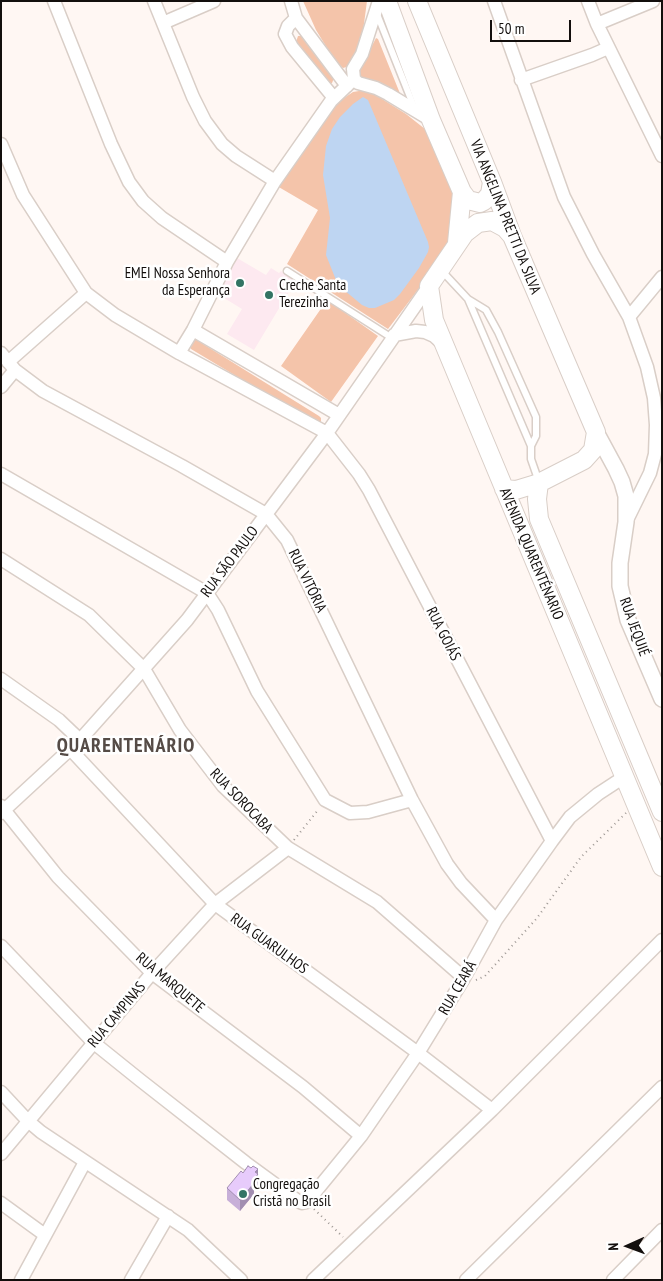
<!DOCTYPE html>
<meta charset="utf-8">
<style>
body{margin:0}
#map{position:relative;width:663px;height:1281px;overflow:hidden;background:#fff7f3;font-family:"PT Sans Narrow",sans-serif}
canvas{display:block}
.frame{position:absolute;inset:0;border:2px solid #130f0d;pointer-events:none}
.north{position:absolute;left:603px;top:1221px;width:50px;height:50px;-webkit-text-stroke:4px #fff;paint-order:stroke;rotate:268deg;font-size:14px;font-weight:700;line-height:20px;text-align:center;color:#130f0d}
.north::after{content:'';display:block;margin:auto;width:18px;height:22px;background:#130f0d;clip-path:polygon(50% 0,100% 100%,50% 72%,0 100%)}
.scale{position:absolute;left:490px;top:20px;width:81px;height:22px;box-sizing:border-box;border:2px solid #130f0d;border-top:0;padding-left:6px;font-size:15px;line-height:18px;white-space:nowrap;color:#130f0d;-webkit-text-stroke:4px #fff;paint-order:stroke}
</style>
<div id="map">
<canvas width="663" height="1281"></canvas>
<div class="frame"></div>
<div class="north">N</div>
<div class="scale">50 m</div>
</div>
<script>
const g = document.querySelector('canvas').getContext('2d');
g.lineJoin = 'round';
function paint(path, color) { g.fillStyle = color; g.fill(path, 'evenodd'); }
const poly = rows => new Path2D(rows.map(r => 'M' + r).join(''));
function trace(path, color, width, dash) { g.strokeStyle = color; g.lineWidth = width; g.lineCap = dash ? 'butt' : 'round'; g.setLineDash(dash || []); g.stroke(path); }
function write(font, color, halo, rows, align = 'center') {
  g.font = font + ' "PT Sans Narrow",sans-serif'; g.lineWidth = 5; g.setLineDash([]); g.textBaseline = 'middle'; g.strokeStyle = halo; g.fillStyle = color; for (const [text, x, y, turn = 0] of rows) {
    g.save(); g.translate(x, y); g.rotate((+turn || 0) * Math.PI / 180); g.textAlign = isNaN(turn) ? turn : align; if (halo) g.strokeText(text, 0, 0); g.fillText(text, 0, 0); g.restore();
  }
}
const education = poly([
 [237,258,266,275,271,268,279,273,281,271,296,280,254,350,227,334,242,309,216,293]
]);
const green = poly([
 [303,1,367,1,362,39,350,66,343,68,335,61,316,30],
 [298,36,303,36,334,78,332,83,327,84,296,42],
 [376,38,378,39,401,96,363,79,360,75,360,69],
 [365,90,371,92,406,114,425,129,430,134,454,193,452,233,447,246,430,274,388,329,287,264,318,210,277,186,338,102,353,92],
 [327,300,378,336,331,402,281,366],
 [195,339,319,416,321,418,321,422,316,424,191,349,190,346,192,340]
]);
const water = poly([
 [363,97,368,100,428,242,429,247,428,252,419,268,400,294,394,300,375,308,369,308,362,305,338,285,326,255,330,218,323,175,326,146,332,129,340,117,353,104]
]);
const path = poly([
 [294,840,318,810],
 [476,980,485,976,537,918,581,857,626,813],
 [314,1209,343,1237]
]);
const service = poly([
 [377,14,414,107],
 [441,270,468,299,486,310,498,332,536,417,536,436,531,446],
 [287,271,392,338],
 [468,299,531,446,531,459,539,482]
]);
const minor = poly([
 [54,1,111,144,129,182,143,201,162,218,227,262],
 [154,1,193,97,205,121,222,144,236,156,275,181],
 [291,1,296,18,288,26,285,34,292,47,334,98],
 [379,1,362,54,353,69,354,79,358,83,376,88,388,94,431,120],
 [494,1,564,197,593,254,629,317,647,367,654,398,656,425,655,454,650,473,626,522],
 [588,1,597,24,662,156],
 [296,18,347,86],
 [163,23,214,1],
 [597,24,653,1],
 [521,80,592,55,608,48],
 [1,144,23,195,86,293,115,315,179,353,327,433,359,474,369,490,552,841],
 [629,317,662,277],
 [193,330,339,415],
 [394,335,416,331,425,332,434,336,444,345],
 [1,353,15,370,43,391,182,466,266,514,287,540,412,800,447,864,461,883,496,920],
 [179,353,193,330,227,262,275,181,331,101,354,79],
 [8,362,86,293],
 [1,387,15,370],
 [1,474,207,593,218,610,257,691,325,800,350,813,368,812,412,800],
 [1,559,89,615,144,669,180,730,223,786,288,848,377,902,464,978],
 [1,679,59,720,80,740],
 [71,750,215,904,418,1053,492,1110],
 [1,806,58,877,152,973,303,1087,361,1136],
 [1,813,80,740,187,620,327,433,429,286],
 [1,946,94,1043,140,1080,246,1163,298,1201,302,1203,307,1202,361,1136,418,1053,464,978,496,920,552,841,570,817,598,794,624,777],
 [1,1092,28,1121,41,1132,188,1230,241,1280],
 [1,1154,152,973,215,904,288,848],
 [1,1203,45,1235],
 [21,1280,85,1162],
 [131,1280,168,1216],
 [313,1280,492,1110,662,940],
 [466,1280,662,1087],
 [613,1280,662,1230]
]);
const tertiary = poly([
 [596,432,616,469,622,482,626,496,626,522,620,563,620,586,628,620,662,699]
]);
const secondary = poly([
 [387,1,431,120,462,192,457,243],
 [417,1,492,182,512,236,596,432,593,450,584,460,539,483,516,490,504,489],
 [462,192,468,200,480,203,484,201,490,194,492,182],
 [512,236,505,228,492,221,478,223,465,233,429,286,434,320,662,867],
 [539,483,537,499,539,519,662,812]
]);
const wall = poly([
 [258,1186,254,1190,254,1194,240,1211,227,1200,227,1188]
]);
const shadedWall = poly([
 [258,1169,258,1186,254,1190,254,1194,240,1211,240,1200,252,1181,255,1172]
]);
const building = poly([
 [248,1166,251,1168,253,1166,258,1169,255,1172,258,1174,252,1181,254,1183,240,1200,227,1188,241,1171,243,1173,248,1166]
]);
const markers = [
 [240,283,5,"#337464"],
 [269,295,5,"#337464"],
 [243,1194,5,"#337464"]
];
const streetNames = [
 ["VIA ANGELINA PRETTI DA SILVA",505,217,68],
 ["AVENIDA QUARENTÉNARIO",531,554,67],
 ["RUA SÃO PAULO",230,562,-53],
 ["RUA VITÓRIA",307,581,64],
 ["RUA JEQUIÉ",634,627,70],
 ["RUA GOIÁS",443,634,63],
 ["RUA SOROCABA",241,801,46],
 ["RUA GUARULHOS",269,944,36],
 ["RUA MARQUETE",170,983,40],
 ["RUA CEARÁ",458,988,-60],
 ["RUA CAMPINAS",117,1015,-50]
];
const poiNames = [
 ["EMEI Nossa Senhora",230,274,"right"],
 ["da Esperança",230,291,"right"],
 ["Creche Santa",279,286],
 ["Terezinha",279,303],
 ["Congregação",253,1185],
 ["Cristã no Brasil",253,1202]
];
const districtNames = [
 ["QUARENTENÁRIO",126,746]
];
paint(education, '#fde9f0');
paint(green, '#f4c4aa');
paint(water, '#bed5f2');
trace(service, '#d9cec7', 9);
trace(minor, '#d9cec7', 15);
trace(tertiary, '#d9cec7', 18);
trace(secondary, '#d9cec7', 20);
trace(path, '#9d9793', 2, [1, 4]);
trace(service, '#fff', 6);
trace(minor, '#fff', 12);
trace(tertiary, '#fff', 15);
trace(secondary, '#fff', 18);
paint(wall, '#c7afd8');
paint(shadedWall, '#a28eb0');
paint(building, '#e7cbfb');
trace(building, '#a28eb0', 1);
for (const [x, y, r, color] of markers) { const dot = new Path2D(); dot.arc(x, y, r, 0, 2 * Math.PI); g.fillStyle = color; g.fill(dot); trace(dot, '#fff', 2); }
write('15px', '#130f0d', '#fff', streetNames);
write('15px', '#130f0d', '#fff', poiNames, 'left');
g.letterSpacing = '1px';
write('bold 20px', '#554b46', '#fff', districtNames);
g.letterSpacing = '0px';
</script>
